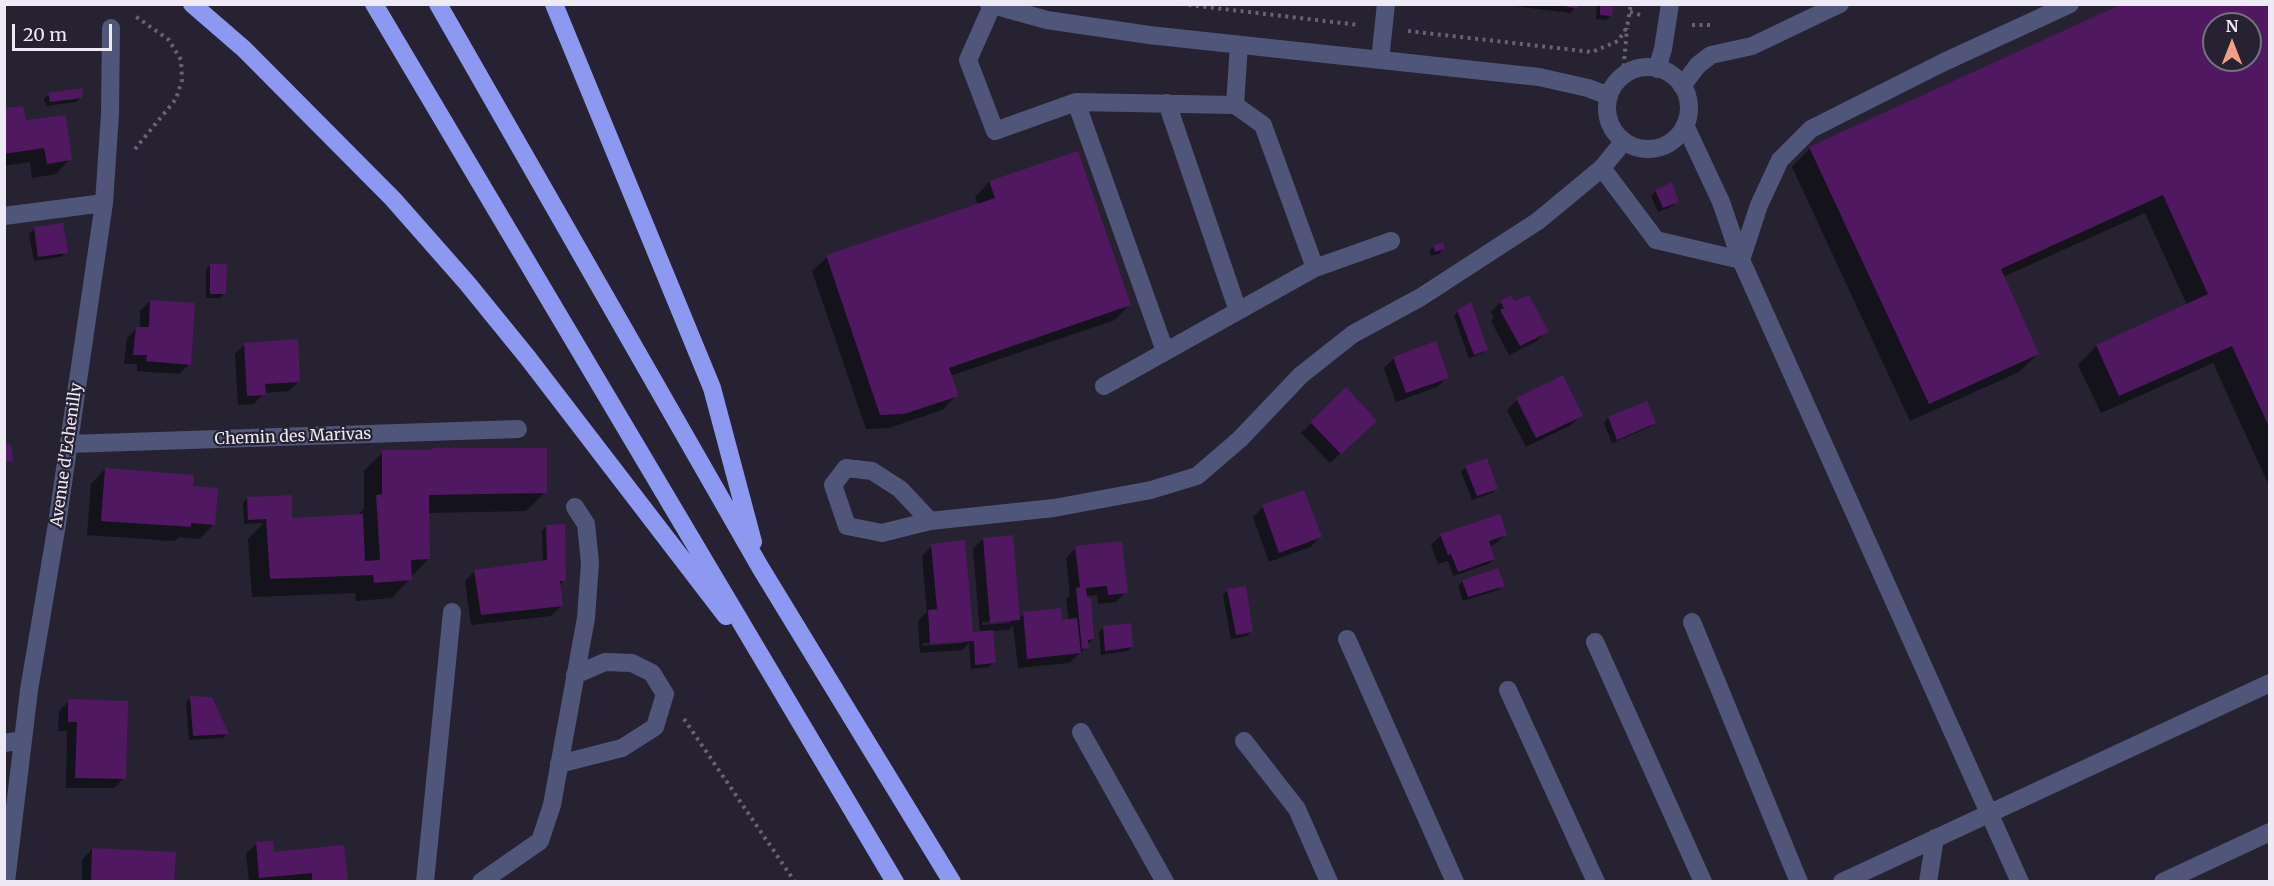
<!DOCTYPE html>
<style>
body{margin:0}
#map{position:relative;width:2274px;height:886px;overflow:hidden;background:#262231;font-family:Merriweather,serif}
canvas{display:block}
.frame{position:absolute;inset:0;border:6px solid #edeaf5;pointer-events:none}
.north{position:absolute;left:2202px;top:12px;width:60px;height:60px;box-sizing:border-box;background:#262231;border:2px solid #76727f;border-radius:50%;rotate:0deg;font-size:16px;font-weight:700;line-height:24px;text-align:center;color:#edeaf5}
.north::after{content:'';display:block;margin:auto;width:21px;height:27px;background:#f49e86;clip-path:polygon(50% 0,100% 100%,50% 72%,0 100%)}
.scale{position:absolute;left:12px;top:24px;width:100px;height:27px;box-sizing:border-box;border:3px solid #edeaf5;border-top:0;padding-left:8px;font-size:18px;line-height:21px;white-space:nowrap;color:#edeaf5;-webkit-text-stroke:4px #262231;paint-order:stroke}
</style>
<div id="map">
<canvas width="2274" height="886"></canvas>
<div class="frame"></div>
<div class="north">N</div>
<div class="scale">20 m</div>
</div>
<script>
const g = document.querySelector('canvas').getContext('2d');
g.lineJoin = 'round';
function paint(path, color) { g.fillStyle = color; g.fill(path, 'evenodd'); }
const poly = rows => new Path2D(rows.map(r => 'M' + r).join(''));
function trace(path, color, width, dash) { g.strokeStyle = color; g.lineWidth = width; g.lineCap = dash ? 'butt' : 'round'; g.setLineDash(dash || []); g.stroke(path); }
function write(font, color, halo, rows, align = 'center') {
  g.font = font + ' Merriweather,serif'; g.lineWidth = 4.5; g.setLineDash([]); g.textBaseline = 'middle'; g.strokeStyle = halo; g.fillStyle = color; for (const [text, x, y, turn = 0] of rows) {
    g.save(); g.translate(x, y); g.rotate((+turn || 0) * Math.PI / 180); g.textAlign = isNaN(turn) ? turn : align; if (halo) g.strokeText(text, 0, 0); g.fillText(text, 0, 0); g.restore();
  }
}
const shadow = poly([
 [1497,4,1577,4,1571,13],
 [1597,4,1612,4,1611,15,1606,20,1596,19],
 [2270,4,2270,488,2213,363,2101,413,2078,365,2096,346,2187,305,2145,213,2003,277,2038,354,2019,372,1910,421,1792,167,1810,148],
 [2214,24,2250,24,2250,60,2214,60],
 [49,94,81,97,76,102,46,106,44,99],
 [4,110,70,159,56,174,32,178,30,162,4,166],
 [1077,152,1129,305,1115,320,950,376,957,395,942,410,889,428,866,429,812,271,827,257,978,205,975,197,989,182],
 [1656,191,1678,201,1673,206,1658,212,1651,196],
 [62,225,66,252,61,257,34,261,29,234,34,229],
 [1434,246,1443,249,1439,254,1431,256,1429,251],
 [210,265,224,293,220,298,206,298,206,270],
 [150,301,189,364,179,374,137,371,137,364,124,364,127,338,137,328,140,328,140,311],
 [1501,302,1514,303,1547,331,1537,341,1509,355,1491,321,1494,318,1491,312],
 [1458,311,1486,350,1481,354,1469,358,1454,316],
 [245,344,299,381,289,391,264,393,254,404,238,405,235,354],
 [1394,358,1447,377,1437,387,1396,402,1384,368],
 [1562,377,1581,415,1571,425,1526,447,1507,410,1517,400],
 [1346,389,1365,431,1330,463,1301,433],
 [1646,403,1654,423,1650,427,1612,443,1604,423,1608,418],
 [383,452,545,492,526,511,428,513,428,559,392,598,356,601,355,593,252,597,248,539,264,523,244,524,243,503,247,498,291,519,358,515,364,509,364,471],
 [1466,467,1497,488,1492,493,1472,500,1461,472],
 [105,469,192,487,214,524,199,539,179,537,175,541,87,535,91,484],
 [1303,492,1320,537,1310,547,1269,562,1253,517,1263,507],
 [546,527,564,580,559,586,561,606,551,616,471,625,465,581,475,571,543,563,542,531],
 [1506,534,1495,544,1489,547,1493,559,1488,564,1453,576,1448,561,1438,564,1431,545,1441,535],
 [983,539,1019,619,1023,614,1061,622,1069,621,1066,599,1070,595,1066,558,1076,548,1126,592,1116,602,1098,604,1097,595,1085,596,1093,639,1087,645,1087,647,1069,663,1018,668,1013,625,1009,630,991,631,994,662,989,667,971,669,969,643,962,650,920,653,918,621,927,612,922,556,932,546,971,634,980,633,973,549],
 [1010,620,1010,623,982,625,982,622],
 [963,640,963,643,922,646,922,643],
 [1463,581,1503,585,1498,590,1463,601,1458,586],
 [1228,590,1252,631,1247,636,1231,639,1223,595],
 [1103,627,1132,647,1127,651,1101,655,1099,632],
 [191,698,227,733,223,738,189,740,186,702],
 [69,701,124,778,114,788,66,788,67,731,58,731,59,711],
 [256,844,273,854,346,882,249,882,246,854],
 [92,849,173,882,82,882,82,860]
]);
const building = poly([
 [1554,4,1578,4,1578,9],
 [1600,4,1613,4,1612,16,1600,15],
 [2122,4,2270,4,2270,429,2232,346,2119,396,2096,345,2208,294,2163,195,2001,269,2039,354,1929,404,1809,147],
 [2214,24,2250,24,2250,60,2214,60],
 [83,88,82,98,50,102,48,93],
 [23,106,26,120,66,115,72,160,47,164,44,148,4,154,4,108],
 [1078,151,1131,305,949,368,959,396,904,414,880,415,826,255,995,198,989,181],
 [1672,182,1679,202,1663,208,1655,190],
 [63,223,68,253,38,257,34,227],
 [1443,242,1445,249,1435,252,1433,245],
 [210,264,227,264,226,294,210,294],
 [1511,295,1515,301,1529,295,1549,332,1520,346,1500,310,1504,308,1500,301],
 [150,300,195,303,191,365,146,361,147,355,133,355,136,327,149,327],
 [1471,302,1488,350,1474,355,1457,310],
 [298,339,300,382,265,384,266,395,247,396,244,343],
 [1436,341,1449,378,1406,393,1393,357],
 [1563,375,1583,416,1536,438,1516,398],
 [1346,387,1377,421,1341,454,1310,422],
 [1647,401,1656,423,1617,440,1608,417],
 [11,444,13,461,4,462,4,445],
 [432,448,547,448,547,493,429,495,430,559,411,560,412,580,374,583,373,575,270,579,266,519,248,520,247,497,292,495,292,518,363,514,365,561,380,560,376,495,382,494,382,450,432,450],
 [1487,458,1498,489,1477,496,1465,466],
 [105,468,194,475,193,486,218,488,215,525,191,523,191,527,101,521],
 [1304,490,1322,537,1279,553,1262,505],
 [1500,514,1507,535,1489,541,1495,559,1458,572,1451,554,1448,555,1440,534],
 [565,524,566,581,560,581,563,606,481,615,474,570,547,560,546,525],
 [1013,535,1020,620,990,623,983,538],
 [965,540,973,632,993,630,996,663,975,665,974,641,930,644,928,610,937,609,931,544],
 [1122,541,1128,593,1108,595,1107,586,1086,588,1087,598,1091,598,1094,639,1088,640,1089,648,1082,649,1076,588,1080,587,1075,546],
 [1498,568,1505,586,1468,597,1462,580],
 [1246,586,1253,632,1236,635,1227,589],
 [1061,608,1062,620,1077,618,1081,653,1027,659,1023,612],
 [1131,623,1133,647,1105,651,1103,626],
 [190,696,212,697,229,734,193,736],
 [68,699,128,701,126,779,75,778,77,722,68,722],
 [273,841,274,852,344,845,348,882,312,882,312,873,259,878,256,842],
 [92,848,176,852,174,882,91,882]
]);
const path = poly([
 [1181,4,1359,25],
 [1630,12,1644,16],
 [1692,25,1712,25],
 [1408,31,1592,52,1618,41,1627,27,1631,4],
 [1623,74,1627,28],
 [135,149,176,99,182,80,181,60,169,40,135,16],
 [684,719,795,882]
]);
const minor = poly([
 [989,4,1047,20,1149,35,1539,77,1588,88,1609,96],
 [992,6,968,60,995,131,1076,102,1235,105,1239,45],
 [1380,60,1386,4],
 '1607 108a41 41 0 1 1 82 0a41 41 0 1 1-82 0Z',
 [1657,69,1663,49,1670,4],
 [1682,86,1698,65,1711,55,1752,46,1840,4],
 [1076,102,1165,351],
 [1167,103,1238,311],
 [1235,105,1263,125,1315,268],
 [1685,125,1721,202,1741,260,2020,882],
 [1602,168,1656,240,1741,260],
 [4,216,104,203],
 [1741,260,1759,205,1780,160,1811,129,1944,62,2070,4],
 [1104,386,1315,268,1391,241],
 [69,444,518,429],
 [930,521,900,489,872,471,846,468,833,485,847,526,882,533,930,521,1054,508,1151,490,1197,476,1240,439,1301,375,1353,334,1421,297,1538,221,1602,168,1624,141],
 [1692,622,1799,882],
 [1347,639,1455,882],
 [1595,642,1703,882],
 [1508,690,1596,882],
 [1081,732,1165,882],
 [1244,741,1297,809,1329,882],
 [4,743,23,740],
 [559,764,622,748,655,727,665,694,652,673,632,663,605,662,575,675],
 [6,882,29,690,57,524,104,203,110,114,111,28],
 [425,882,452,612],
 [481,882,540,841,552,805,586,618,590,563,586,524,575,507],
 [1842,882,2270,683],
 [1928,882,1935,838],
 [2163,882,2270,832]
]);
const highway = poly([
 [192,4,244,49,393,199,467,283,528,358,726,616],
 [374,4,895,882],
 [438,4,760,567,952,882],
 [554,4,712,388,753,542]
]);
const streetNames = [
 ["Chemin des Marivas",293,437,-2],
 ["Avenue d'Echenilly",67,455,-82]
];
paint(shadow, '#0007');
paint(building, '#501861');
trace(path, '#676371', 4, [3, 4.5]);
trace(minor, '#50567a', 18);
trace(highway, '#8d98f0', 18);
write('16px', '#edeaf5', '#262231', streetNames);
</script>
